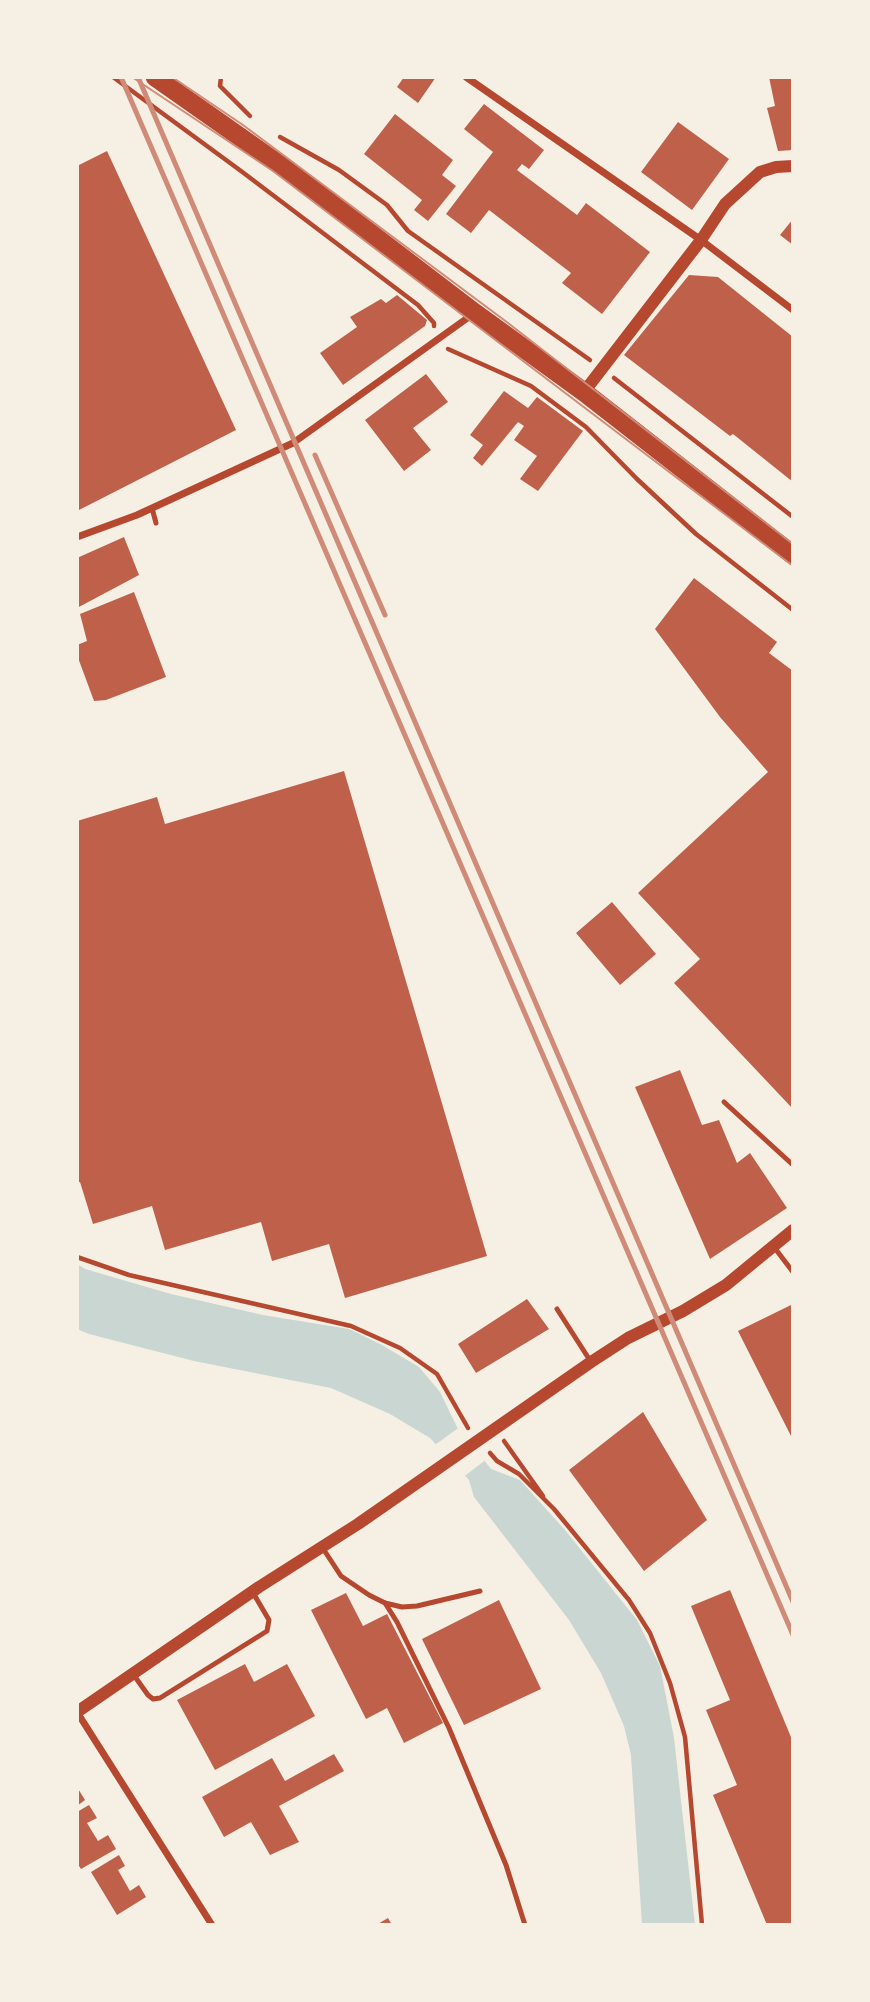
<!DOCTYPE html>
<style>
body{margin:0}
#map{position:relative;width:870px;height:2002px;overflow:hidden;background:#f6efe4;font-family:Ubuntu,sans-serif}
canvas{display:block}
.frame{position:absolute;inset:0;border:79px solid #f6efe4;pointer-events:none}
</style>
<div id="map">
<canvas width="870" height="2002"></canvas>
<div class="frame"></div>
</div>
<script>
const g = document.querySelector('canvas').getContext('2d');
g.lineJoin = 'round';
function paint(path, color) { g.fillStyle = color; g.fill(path, 'evenodd'); }
const poly = rows => new Path2D(rows.map(r => 'M' + r).join(''));
function trace(path, color, width, dash) { g.strokeStyle = color; g.lineWidth = width; g.lineCap = dash ? 'butt' : 'round'; g.setLineDash(dash || []); g.stroke(path); }
const water = poly([
 [77,1264,85,1269,171,1294,263,1315,349,1329,382,1345,419,1367,440,1392,457,1427,491,1469,520,1480,565,1530,637,1620,660,1666,674,1738,695,1925,642,1925,631,1755,624,1726,601,1673,569,1620,474,1497,469,1480,430,1438,390,1414,331,1388,194,1361,89,1334,77,1329]
]);
const pier = poly([
 [461,1426,487,1459,462,1478,432,1447]
]);
const building = poly([
 [404,77,436,77,418,103,397,87],
 [769,77,793,77,793,150,778,151,767,108,775,106],
 [484,104,544,150,529,169,522,164,517,170,577,215,586,203,650,252,602,314,562,283,571,273,489,210,471,233,446,214,493,152,464,129],
 [395,114,453,160,442,175,456,186,428,221,414,210,422,200,364,154],
 [678,122,729,159,692,210,641,172],
 [107,151,236,430,77,511,77,166],
 [793,219,793,245,780,235],
 [689,275,718,277,793,337,793,482,733,434,730,436,624,355],
 [397,295,427,320,425,326,343,385,320,353,357,327,350,317,381,299,386,303],
 [426,374,448,402,413,428,431,450,404,471,365,420],
 [504,391,528,408,537,397,583,431,538,491,520,479,537,456,514,440,524,426,518,422,482,466,473,458,483,445,470,435],
 [124,537,139,575,77,608,77,558],
 [694,578,777,642,769,653,793,671,793,1109,674,983,700,959,638,893,768,772,720,717,655,629],
 [134,592,166,677,106,700,94,701,77,655,77,645,87,641,80,614],
 [344,771,487,1256,345,1298,329,1244,272,1261,261,1222,165,1250,152,1206,93,1224,80,1182,77,1183,77,821,157,797,165,824],
 [612,902,656,954,620,985,576,933],
 [680,1070,702,1125,719,1120,737,1163,750,1153,787,1208,710,1259,635,1087],
 [527,1299,549,1329,476,1373,458,1344],
 [793,1304,793,1440,738,1331],
 [643,1412,707,1520,644,1571,569,1470],
 [730,1590,793,1742,793,1925,767,1925,713,1795,737,1785,706,1710,730,1700,691,1606],
 [346,1593,363,1626,387,1614,443,1723,404,1743,387,1708,366,1719,311,1610],
 [499,1600,541,1689,464,1725,422,1639],
 [245,1664,254,1682,287,1664,315,1716,215,1770,177,1700],
 [334,1754,344,1771,279,1806,299,1842,270,1855,251,1822,224,1837,202,1797,272,1758,285,1781],
 [77,1787,85,1800,77,1806],
 [89,1805,97,1818,87,1823,98,1841,108,1835,116,1849,81,1869,77,1863,77,1812],
 [119,1855,125,1866,118,1870,130,1891,139,1885,146,1897,117,1915,91,1872],
 [388,1918,392,1925,376,1925]
]);
const path = poly([
 [113,77,241,171,418,305,434,323,434,326],
 [221,77,220,86,250,116],
 [280,137,339,170,387,205,408,231,590,360],
 [448,349,531,386,586,427,637,479,696,534,793,610],
 [614,378,793,517],
 [77,1257,129,1275,351,1326,400,1348,437,1374,468,1428],
 [504,1441,543,1496],
 [490,1453,497,1461,519,1474,554,1509,629,1600,650,1633,670,1683,685,1737,702,1925]
]);
const service = poly([
 [152,508,156,523],
 [724,1102,793,1165],
 [774,1247,793,1272],
 [557,1309,591,1362],
 [322,1547,341,1576,369,1595,385,1603,402,1607,417,1606,480,1591],
 [385,1603,397,1622,449,1728,506,1865,525,1925],
 [133,1674,148,1695,153,1699,160,1698,267,1631,269,1620,252,1591]
]);
const minor = poly([
 [466,77,701,240,793,310],
 [77,537,137,515,293,443,473,314],
 [77,1712,212,1925]
]);
const tertiary = poly([
 [584,392,701,240,725,204,760,172,776,167,793,166],
 [77,1712,259,1587,358,1524,591,1362,628,1338,683,1311,726,1285,793,1230]
]);
const trunk = poly([
 [155,77,297,177,475,313,584,392,793,555]
]);
const tram = poly([
 [132,77,273,171,793,566],
 [172,77,243,125,508,323,793,544]
]);
const rail = poly([
 [121,77,793,1635],
 [138,77,793,1602],
 [315,455,385,615]
]);
paint(water, '#c9d6d2');
paint(pier, '#f6efe4');
paint(building, '#bf614a');
trace(path, '#b5482f', 4.5);
trace(service, '#b5482f', 5);
trace(minor, '#b5482f', 7);
trace(tertiary, '#b5482f', 12);
trace(trunk, '#b5482f', 19);
trace(tram, '#cf8b77', 2);
trace(rail, '#cf8b77', 5);
</script>
